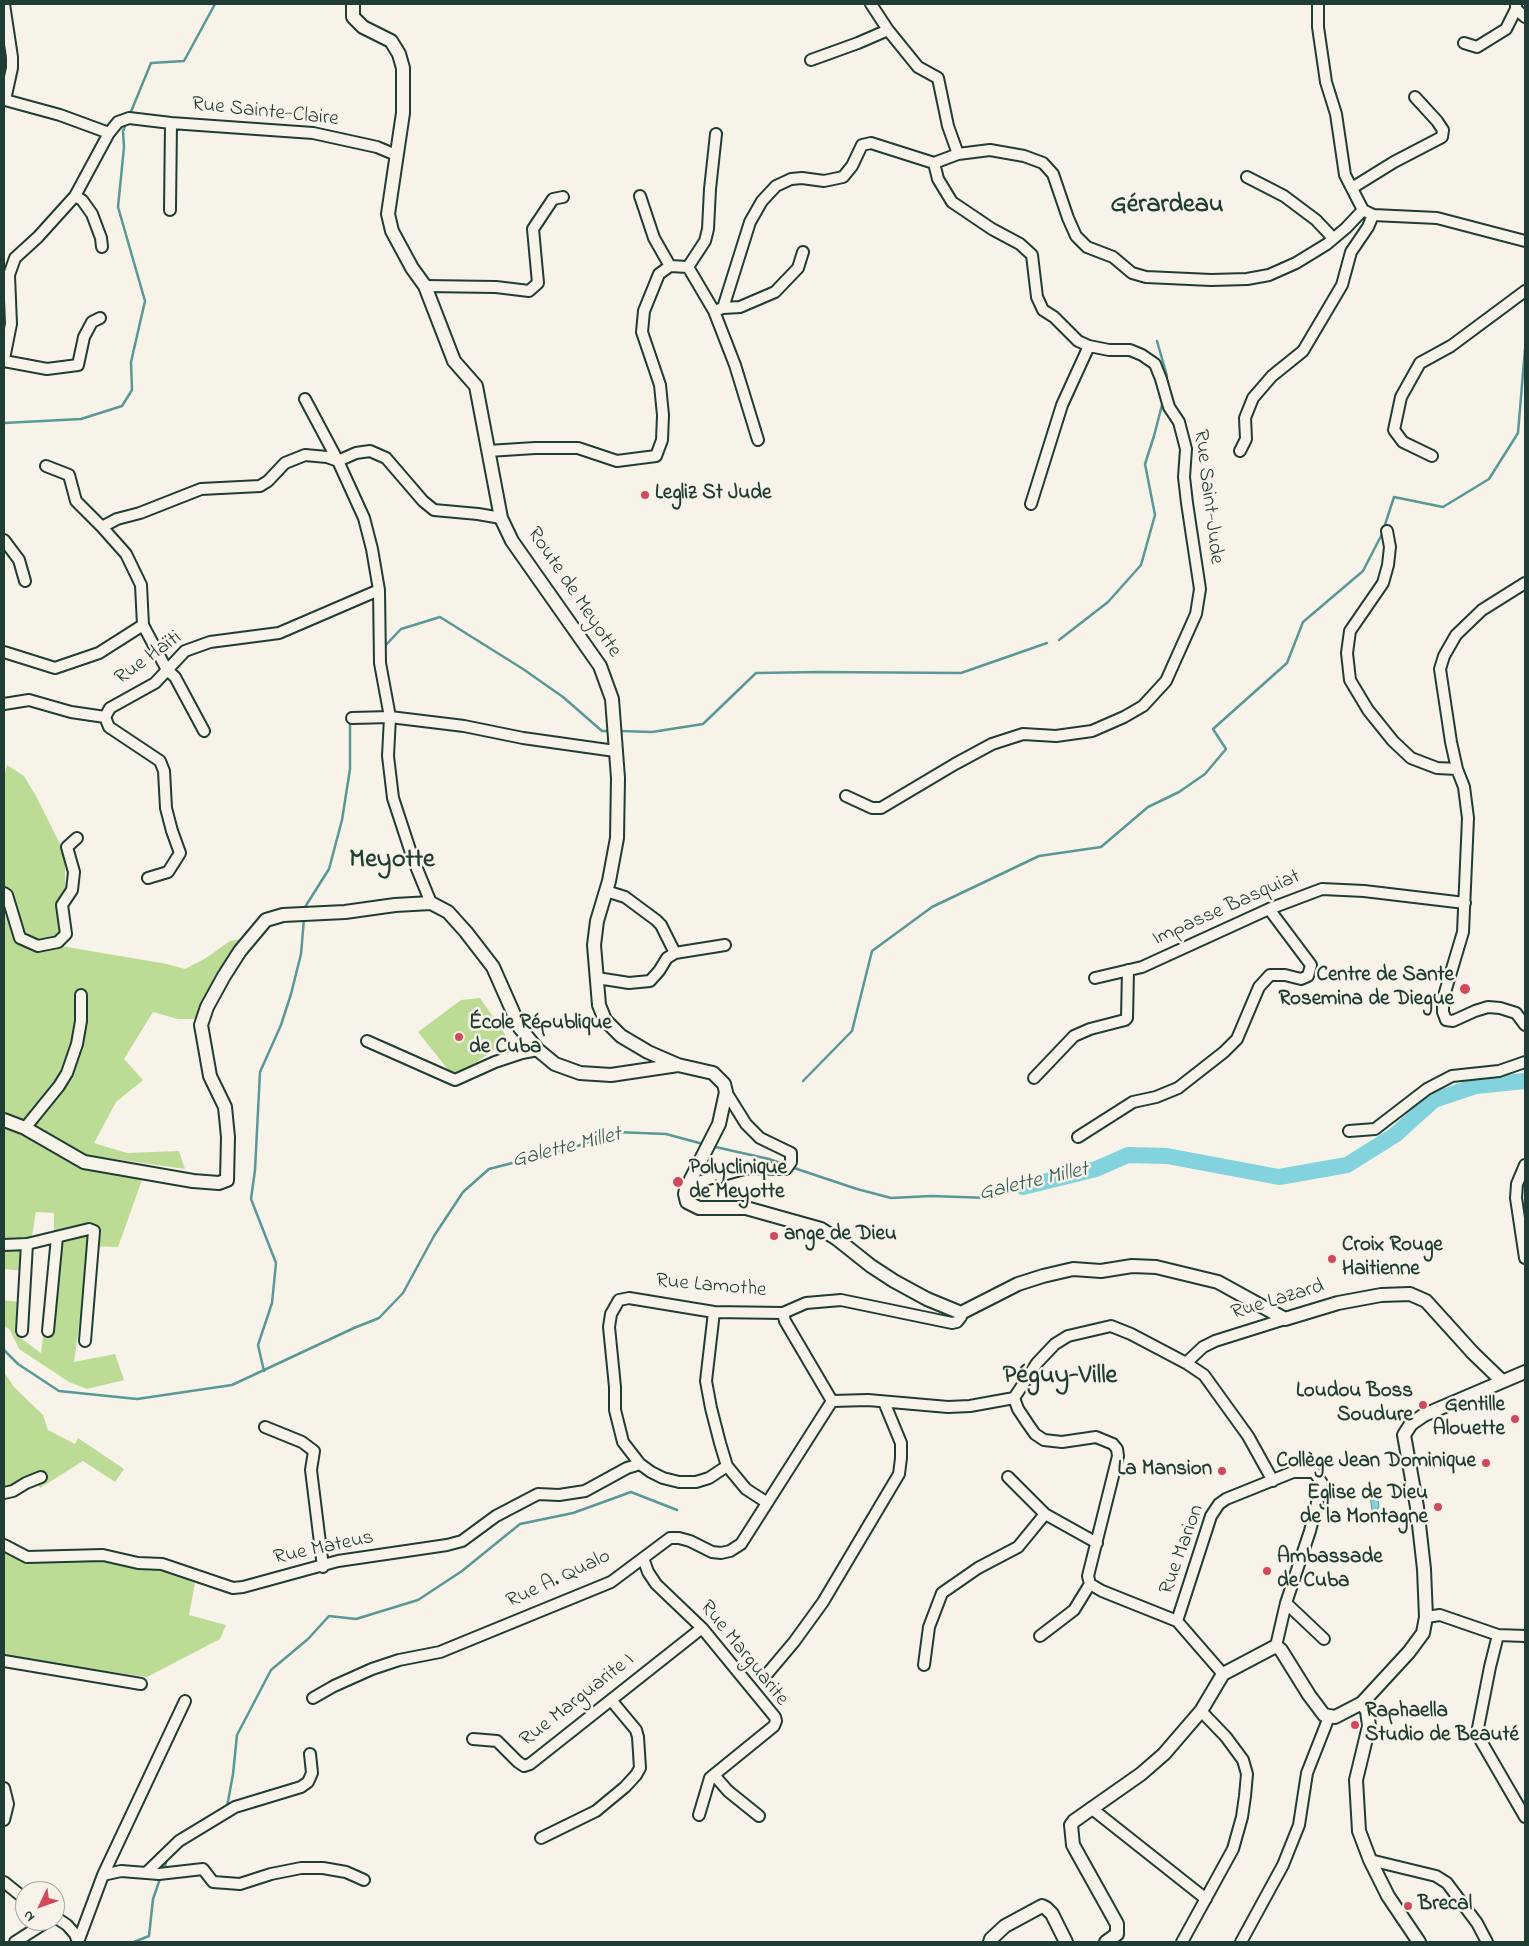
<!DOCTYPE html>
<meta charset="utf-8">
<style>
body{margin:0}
#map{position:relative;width:1529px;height:1946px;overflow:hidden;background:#f7f3e8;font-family:"Indie Flower",sans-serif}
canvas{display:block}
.frame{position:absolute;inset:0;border:5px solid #1f3d34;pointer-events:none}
.north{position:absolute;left:15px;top:1881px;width:50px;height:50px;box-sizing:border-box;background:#f7f3e8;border:1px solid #a1aaa0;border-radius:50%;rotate:228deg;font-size:14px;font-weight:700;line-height:20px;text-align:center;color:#1f3d34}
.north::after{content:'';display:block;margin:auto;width:18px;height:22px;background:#d1495b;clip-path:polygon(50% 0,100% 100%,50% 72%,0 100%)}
</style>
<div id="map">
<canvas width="1529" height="1946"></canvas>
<div class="frame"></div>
<div class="north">N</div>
</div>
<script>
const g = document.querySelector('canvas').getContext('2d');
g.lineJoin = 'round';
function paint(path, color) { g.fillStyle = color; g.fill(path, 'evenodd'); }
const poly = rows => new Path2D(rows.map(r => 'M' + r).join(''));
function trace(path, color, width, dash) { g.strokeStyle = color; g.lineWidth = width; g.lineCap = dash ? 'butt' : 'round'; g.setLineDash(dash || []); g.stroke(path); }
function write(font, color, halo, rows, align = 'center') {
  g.font = font + ' "Indie Flower",sans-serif'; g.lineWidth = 5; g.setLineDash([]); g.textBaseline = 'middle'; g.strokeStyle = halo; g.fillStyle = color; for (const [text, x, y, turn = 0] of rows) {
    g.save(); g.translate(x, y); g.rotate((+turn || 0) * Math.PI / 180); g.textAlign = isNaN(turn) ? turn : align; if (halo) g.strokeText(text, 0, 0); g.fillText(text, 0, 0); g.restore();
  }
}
const green = poly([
 [7,765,24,776,36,796,65,854,65,888,58,907,61,946,167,964,185,969,206,958,230,941,246,938,198,1019,178,1019,153,1012,124,1059,143,1080,116,1102,94,1143,127,1153,179,1151,185,1169,87,1155,21,1121,4,1114,4,779],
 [480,998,509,1040,454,1077,418,1032,461,1000],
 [4,1126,10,1128,84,1169,142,1180,118,1247,90,1246,74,1362,115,1354,124,1380,87,1389,69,1382,19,1349,10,1330,4,1326,4,1300,18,1302,15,1334,41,1353,54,1245,54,1213,36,1212,26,1271,4,1269],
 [4,1372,14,1387,43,1415,48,1430,75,1444,78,1438,124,1469,115,1482,83,1461,40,1488,36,1481,13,1498,4,1498],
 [4,1551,24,1561,122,1560,162,1568,195,1583,189,1615,226,1625,220,1639,147,1677,4,1656]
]);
const water = poly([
 [1370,1495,1377,1495,1379,1506,1376,1513,1372,1510,1370,1495]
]);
const stream = poly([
 [130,114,151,63,184,61,215,4],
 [1157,341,1167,376,1166,383],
 [4,423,81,419,122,406,132,390,131,362,145,301,118,207,124,147,123,131,127,121],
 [1059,640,1108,602,1141,565,1155,515,1145,464,1154,436,1163,401],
 [383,648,401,629,440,617,523,669,563,697,602,731,611,731],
 [619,731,652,732,703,724,756,673,820,672,961,673,1047,643],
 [305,907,329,869,342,820,350,769,350,720],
 [803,1081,852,1031,872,951,932,907,1039,856,1101,847,1148,807,1179,792,1205,774,1226,749,1213,729,1287,663,1303,622,1363,571,1382,534,1394,497,1443,507,1489,479,1518,433,1525,349],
 [711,1146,769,1159,786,1165],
 [791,1167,857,1189,891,1198,931,1196,990,1198,1023,1187],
 [4,1350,18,1364,59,1391,137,1399,232,1385,354,1328,379,1318,403,1293,434,1236,463,1192,489,1169,575,1147,616,1132,666,1134,703,1144],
 [264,1371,258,1345,272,1303,276,1263,251,1199,255,1170,260,1072,281,1025,291,994,301,954,304,919],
 [227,1807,233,1774,237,1735,271,1670,308,1639,329,1616,356,1619,418,1600,462,1571,520,1524,573,1513,631,1492,677,1510],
 [163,1871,168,1857],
 [134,1942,149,1936,153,1899,161,1876]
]);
const river = poly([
 [1023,1187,1096,1169,1128,1155,1167,1156,1279,1177,1347,1165,1395,1135,1434,1100,1476,1086,1525,1081]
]);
const minor = poly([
 [4,4,12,57,12,68,5,100,60,115,109,133],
 [871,4,888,30],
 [1318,4,1318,27,1326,82,1336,114,1345,175,1363,210,1373,215,1437,218,1525,241],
 [1516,4,1516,9,1525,17],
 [1464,43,1477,47,1506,29,1516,9],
 [811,60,858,43,888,30,918,67,938,78,948,126,958,154],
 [934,163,958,154,990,150,1024,156,1043,163,1053,174,1068,218,1076,236,1087,247,1113,257,1132,273,1146,277,1211,280,1247,279,1269,275,1296,263,1327,244,1346,228,1363,210],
 [1247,177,1284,196,1316,220,1333,238],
 [1352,188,1394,162,1442,137,1443,130,1437,121,1415,97],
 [75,196,82,200,92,214,101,238,102,247],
 [640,196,654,238,670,266],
 [170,210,171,123],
 [688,267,705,241,708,229,710,189,716,134],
 [425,286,496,287,529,291,538,283,533,229,553,199,563,197],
 [723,308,740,307,775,292,798,268,803,252],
 [714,311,735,365,758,440],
 [4,359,11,324,9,275,15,258,38,237,75,196,109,133,118,122,129,118,171,123,313,133,377,147,396,155],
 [4,361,47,369,78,365,84,337,92,322,100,318],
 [305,399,338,461,364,518,372,549,379,590,380,663,390,717,352,718],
 [488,451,535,448,578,448,617,461,656,456,662,440,663,415,660,385,642,332,644,311,659,274,670,266,688,267,714,311,723,308,750,222,762,201,776,186,791,179,802,178,824,181,843,177,852,166,862,145,871,143,934,163,938,179,952,202,992,229,1020,244,1032,255,1037,297,1043,310,1054,317,1078,341,1089,346,1109,350,1130,350,1142,355,1155,364,1161,379,1169,407,1179,422,1186,449,1184,477,1187,503,1200,589,1196,614,1166,681,1143,706,1124,717,1092,731,1056,736,1023,734,992,744,955,764,881,808,872,808,846,796],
 [1240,451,1246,439,1245,418,1253,398,1272,376,1303,351,1342,285,1351,252,1368,227,1373,215],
 [1432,456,1403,442,1394,430,1401,397,1420,363,1451,346,1525,291],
 [46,466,69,475,76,501,102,527,126,554,141,585,143,625,167,670,175,677,204,731],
 [1031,504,1062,405,1089,346],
 [102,527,117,519,140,513,201,489,260,486,268,481,285,463,305,455,327,457,338,461,356,453,370,451,386,458,423,501,434,510,478,514,501,518],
 [1387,531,1390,547,1388,565,1383,583,1350,631,1347,653,1350,680,1368,710,1393,741,1411,758,1437,768,1457,769],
 [4,540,19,560,25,581],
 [1525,583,1482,610,1456,635,1444,656,1440,669,1451,742,1457,769,1464,787,1468,818,1463,932,1443,999,1443,1012,1446,1020,1453,1021,1475,1011,1488,1007,1500,1008,1516,1013,1525,1025],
 [4,652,55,668,99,653,143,625],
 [4,704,29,700,71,712,105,717],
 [148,878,168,872,180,853,172,831,166,808,164,771,160,761,109,727,105,717,110,708,155,683,185,651,210,642,279,633,379,590],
 [606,891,625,897,656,920,661,925,675,953],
 [4,893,7,895,20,938,38,946,58,942,66,934,62,905,72,890,74,872,67,847,77,838],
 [431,903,413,859,393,798,388,756,390,717,464,726,523,738,615,751],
 [597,978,629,983,650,981,659,971,667,958,675,953,725,945],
 [1095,978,1142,967,1269,909,1322,889,1364,891,1465,903],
 [367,1041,455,1080,495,1062,522,1053,538,1050],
 [1034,1078,1074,1036,1090,1029,1125,1020,1127,1018,1128,970],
 [25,1128,59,1086,67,1073,77,1044,81,1021,81,995],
 [1349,1131,1375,1129,1427,1089,1452,1076,1499,1071,1525,1062],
 [1078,1137,1133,1102,1156,1097,1178,1088,1224,1052,1237,1039,1259,987,1270,975,1285,975,1301,979,1308,976,1311,965,1269,909],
 [1525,1165,1517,1184,1516,1198,1525,1258],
 [687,1188,694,1183,748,1168,786,1169,791,1162,791,1153,760,1138,746,1124,726,1092],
 [27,1244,89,1229,94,1231,85,1341],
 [4,1245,27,1244,22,1331],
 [714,1312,706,1381,711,1408,720,1443,727,1466,746,1489,766,1502],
 [783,1313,785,1321,832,1401],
 [48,1331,57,1237],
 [1186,1363,1203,1347,1215,1341,1285,1319],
 [1014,1398,1037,1363,1055,1344,1068,1336,1111,1326,1131,1334,1186,1363,1204,1375,1248,1436,1273,1481],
 [832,1401,868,1400,948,1407,970,1406,1014,1398,1018,1409,1028,1424,1035,1434,1044,1440,1062,1442,1096,1437,1113,1444,1117,1449,1118,1456,1088,1576,1090,1584,1102,1591,1177,1621,1223,1674],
 [265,1427,302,1442,314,1451,311,1470,323,1567],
 [727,1466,709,1478,696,1482,679,1482,663,1478,651,1472,640,1464,623,1442,615,1410,615,1387,609,1327,611,1314,619,1300,629,1298,714,1312,783,1313,806,1303,841,1300,952,1323,957,1322,961,1317,961,1313],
 [1008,1477,1045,1514,1097,1543],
 [4,1493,13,1491,26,1483,41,1477],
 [4,1545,27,1557,103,1555,138,1563,162,1564,233,1588,243,1587,338,1561,447,1545,462,1541,496,1516,538,1494,559,1495,585,1491,627,1468,640,1464],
 [643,1558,648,1572,656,1584,702,1628,775,1717,776,1721,774,1726,710,1778,699,1815],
 [1286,1603,1324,1639],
 [1426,1617,1440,1615,1498,1635,1525,1636],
 [1177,1621,1211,1516,1219,1504,1226,1499,1293,1472,1314,1472,1322,1483,1310,1531,1286,1603,1276,1646],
 [1498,1635,1490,1667,1478,1728,1481,1741,1525,1817],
 [1040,1636,1074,1610,1090,1584],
 [4,1661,141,1684],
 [924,1665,929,1627,942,1593,978,1568,1018,1547,1045,1514],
 [767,1674,794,1642,823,1602,899,1474,901,1458,901,1443,884,1402],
 [313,1698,334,1686,372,1669,399,1660,440,1652,611,1582,670,1538,679,1538,690,1541,712,1552,721,1553,730,1551,741,1544,832,1401],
 [473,1739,497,1741,518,1762,524,1766,530,1764,702,1628],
 [714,1775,728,1791,759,1816],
 [4,1788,8,1804,4,1820],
 [1091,1808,1206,1899],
 [541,1838,596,1811,625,1787,636,1775,640,1768,638,1737,636,1730,611,1700],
 [1370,1860,1436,1876,1447,1883,1477,1923,1487,1942],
 [146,1873,179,1841,235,1807,301,1787,308,1782,312,1773,310,1754],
 [103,1875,121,1871,159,1874,203,1869,213,1882,240,1884,271,1874,301,1868,323,1868,346,1872,364,1880],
 [4,1882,25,1899],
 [55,1917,67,1925,75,1934,78,1942],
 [15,1942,48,1921],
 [78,1942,103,1875,185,1701],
 [1182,1942,1233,1849,1242,1817,1245,1796,1247,1774,1243,1760,1226,1737,1201,1711],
 [1241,1942,1283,1865,1299,1825,1307,1773,1329,1717]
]);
const tertiary = poly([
 [353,4,353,17,363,27,391,41,399,54,403,68,403,113,388,214,392,231,412,268,425,286,454,361,476,386,501,518,512,541,600,666,612,699,618,778,617,838,609,881,597,921,594,945,599,1005,605,1020,621,1036,648,1052,678,1065,713,1073,724,1084,726,1092,719,1124,686,1189,685,1194,687,1202,699,1208,746,1208,821,1229,837,1239,871,1266,894,1281,927,1299,961,1313,1018,1284,1043,1276,1073,1269,1101,1271,1132,1266,1156,1267,1218,1282,1285,1319,1338,1303,1381,1295,1410,1294,1426,1301,1473,1353,1502,1381],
 [4,1120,25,1128,84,1162,193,1181,219,1183,227,1180,228,1137,225,1107,210,1076,201,1025,207,1007,224,976,240,951,266,920,283,915,345,912,395,905,431,903,448,912,466,932,493,967,520,1028,538,1050,555,1064,580,1073,611,1075,678,1065],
 [1362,1703,1409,1652,1423,1633,1426,1617,1424,1569,1417,1507,1404,1435,1411,1424,1424,1415,1525,1372],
 [990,1942,991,1939,1005,1926,1042,1906,1046,1908,1052,1914,1066,1942],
 [1106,1942,1117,1934,1117,1924,1073,1845,1071,1825,1074,1821,1141,1774,1164,1754,1201,1711,1223,1674,1276,1646,1281,1650,1309,1695,1324,1715,1335,1717,1362,1703,1367,1711,1369,1726,1356,1780,1359,1831,1370,1860,1388,1896,1419,1942]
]);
const markers = [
 [645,495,5,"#d1495b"],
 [1465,989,6,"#d1495b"],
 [459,1037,5,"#d1495b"],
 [678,1182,6,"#d1495b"],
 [774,1236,5,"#d1495b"],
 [1332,1259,5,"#d1495b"],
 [1423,1405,5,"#d1495b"],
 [1515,1419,5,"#d1495b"],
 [1486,1463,5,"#d1495b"],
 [1222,1471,5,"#d1495b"],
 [1438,1507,5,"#d1495b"],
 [1267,1571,5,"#d1495b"],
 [1355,1725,5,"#d1495b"],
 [1408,1906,5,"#d1495b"]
];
const streetNames = [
 ["Rue Sainte-Claire",265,113,6],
 ["Rue Saint-Jude",1207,497,83],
 ["Route de Meyotte",573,593,56],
 ["Rue Haïti",149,659,-36],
 ["Impasse Basquiat",1227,909,-24],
 ["Rue Lamothe",711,1287,5],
 ["Rue Lazard",1278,1301,-17],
 ["Rue Mateus",324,1549,-12],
 ["Rue Marion",1183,1550,-70],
 ["Rue A. Qualo",559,1580,-25],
 ["Rue Marguarite",743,1654,51],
 ["Rue Marguarite I",578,1701,-38]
];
const poiNames = [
 ["Legliz St Jude",655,495],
 ["Centre de Sante",1454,977,"right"],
 ["Rosemina de Diegue",1454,1001,"right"],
 ["École République",469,1025],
 ["de Cuba",469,1049],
 ["Polyclinique",689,1170],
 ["de Meyotte",689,1194],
 ["ange de Dieu",784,1236],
 ["Croix Rouge",1342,1247],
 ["Haitienne",1342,1271],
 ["Loudou Boss",1413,1393,"right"],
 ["Soudure",1413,1417,"right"],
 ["Gentille",1505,1407,"right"],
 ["Alouette",1505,1431,"right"],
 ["Collège Jean Dominique",1476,1463,"right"],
 ["La Mansion",1212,1471,"right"],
 ["Eglise de Dieu",1428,1495,"right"],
 ["de la Montagne",1428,1519,"right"],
 ["Ambassade",1277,1559],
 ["de Cuba",1277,1583],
 ["Raphaella",1365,1713],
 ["Studio de Beauté",1365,1737],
 ["Brecal",1418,1906]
];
const waterNames = [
 ["Galette Millet",567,1149,-14],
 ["Galette Millet",1034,1183,-13]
];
const districtNames = [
 ["Gérardeau",1167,207],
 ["Meyotte",392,862],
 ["Péguy-Ville",1060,1378]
];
paint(green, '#bcdc95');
paint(water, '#82d3dd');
trace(water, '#5a9799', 1);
trace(stream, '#5a9799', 2.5);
trace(river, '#82d3dd', 16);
trace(minor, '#1f3d34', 14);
trace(tertiary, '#1f3d34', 16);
trace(minor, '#f7f3e8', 10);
trace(tertiary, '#f7f3e8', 12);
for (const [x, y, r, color] of markers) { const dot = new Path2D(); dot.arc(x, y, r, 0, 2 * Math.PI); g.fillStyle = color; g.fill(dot); trace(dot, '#f7f3e8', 2); }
write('21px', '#1f3d34', '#f7f3e8', streetNames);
write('bold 21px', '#1f3d34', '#f7f3e8', poiNames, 'left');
write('italic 22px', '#335b56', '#f7f3e8', waterNames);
write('bold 26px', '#1f3d34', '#f7f3e8', districtNames);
</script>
